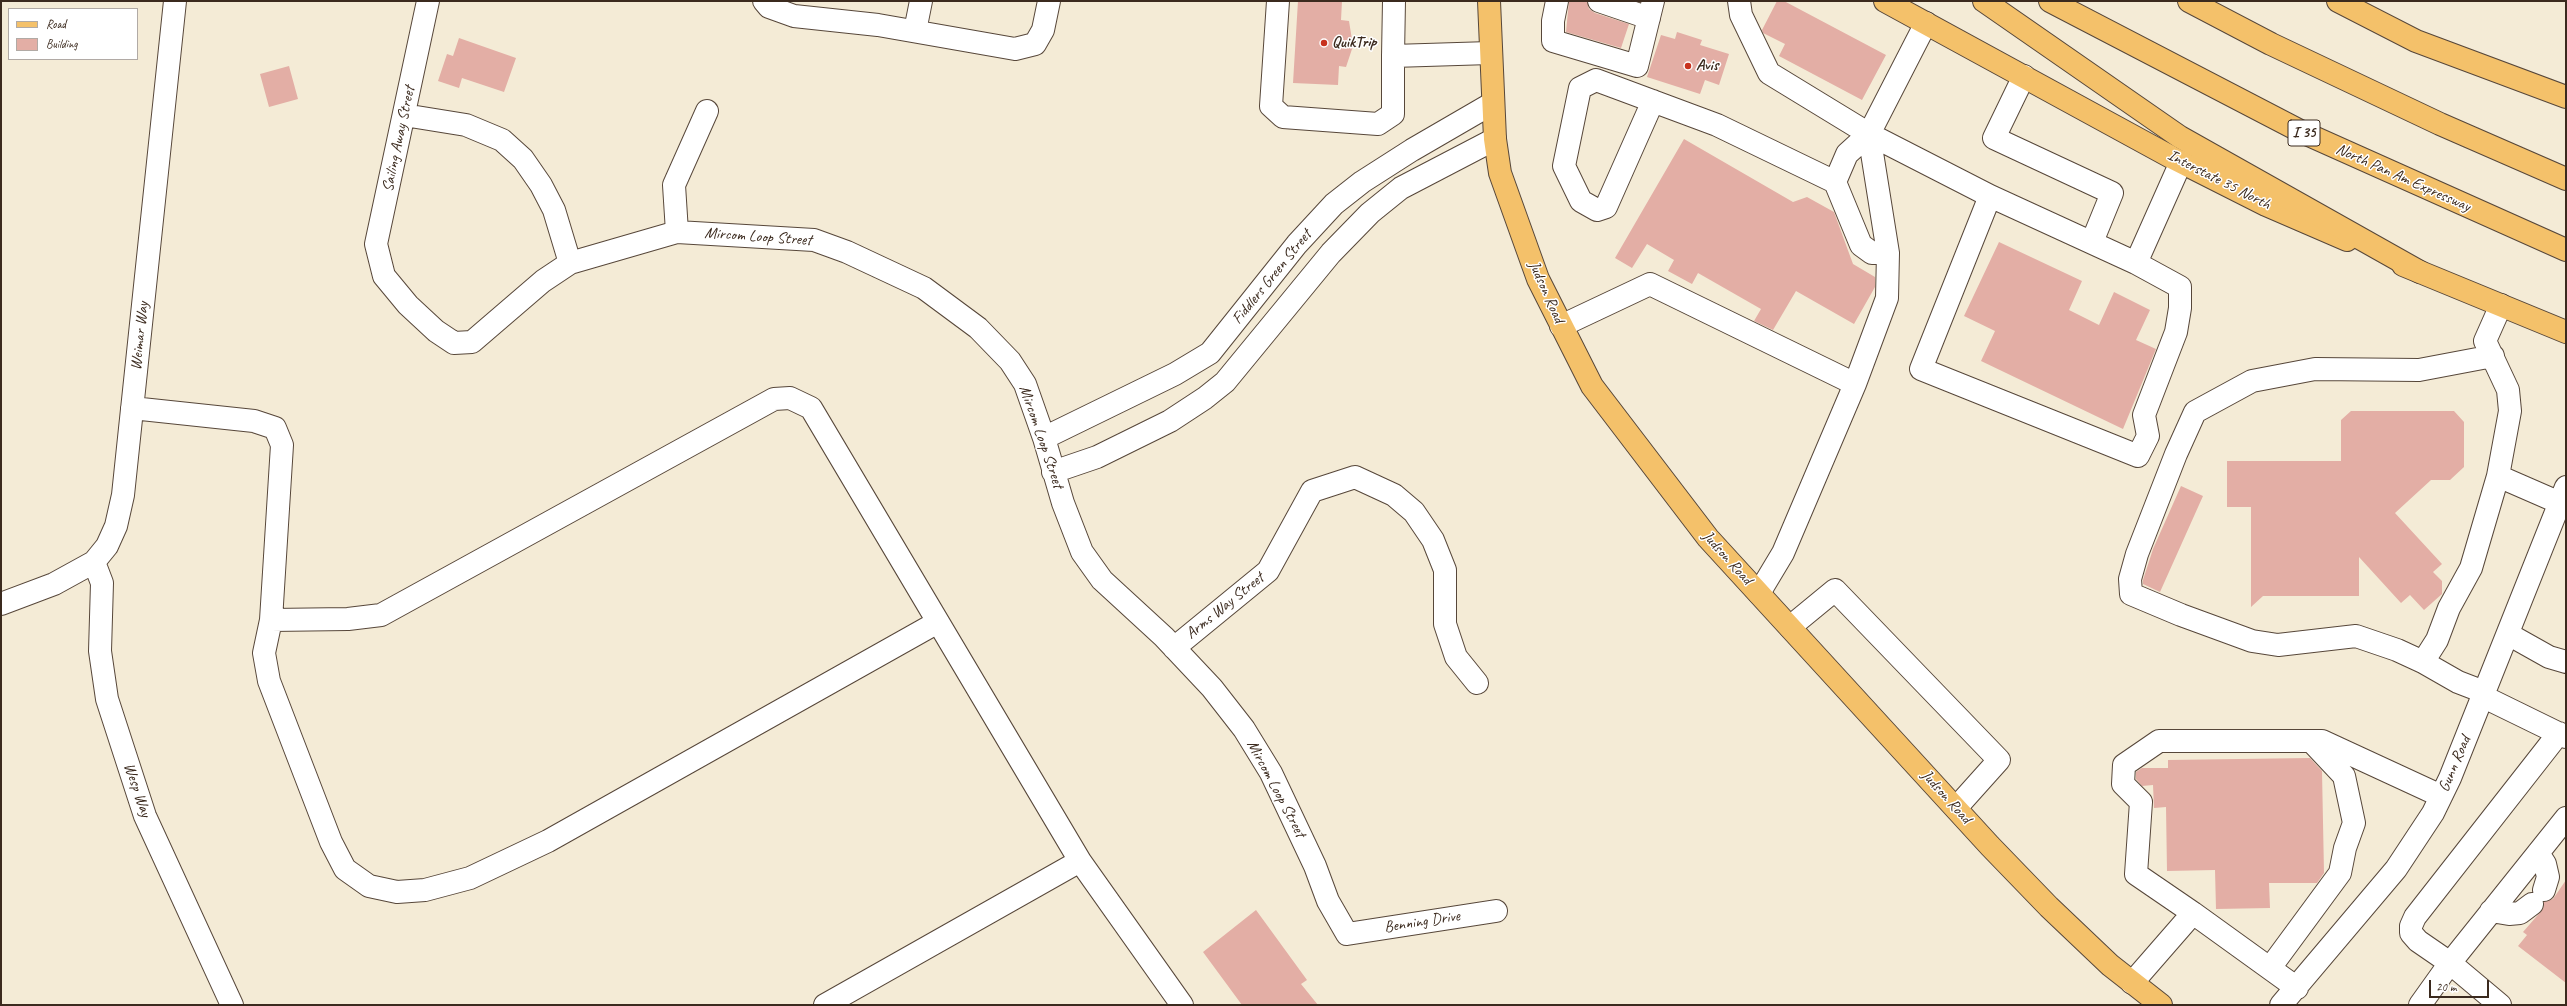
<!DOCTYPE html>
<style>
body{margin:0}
#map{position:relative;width:2567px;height:1006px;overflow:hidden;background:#f4ebd6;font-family:Caveat,sans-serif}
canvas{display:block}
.frame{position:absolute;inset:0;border:2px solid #3b2a1e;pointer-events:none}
.legend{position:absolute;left:8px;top:8px;width:130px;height:52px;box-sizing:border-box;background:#fff;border:1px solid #b1aaa5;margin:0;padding:5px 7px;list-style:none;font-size:12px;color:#3b2a1e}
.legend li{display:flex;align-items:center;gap:8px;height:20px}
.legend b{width:20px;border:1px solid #b1aaa5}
.scale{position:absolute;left:2429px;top:980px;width:60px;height:18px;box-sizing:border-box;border:2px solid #3b2a1e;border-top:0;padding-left:5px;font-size:12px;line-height:14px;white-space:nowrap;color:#3b2a1e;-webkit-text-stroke:3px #fff;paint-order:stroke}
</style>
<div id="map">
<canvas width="2567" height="1006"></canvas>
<div class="frame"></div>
<ul class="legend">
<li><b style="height:5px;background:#f4c16a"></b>Road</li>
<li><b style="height:11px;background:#e3aea5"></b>Building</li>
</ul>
<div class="scale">20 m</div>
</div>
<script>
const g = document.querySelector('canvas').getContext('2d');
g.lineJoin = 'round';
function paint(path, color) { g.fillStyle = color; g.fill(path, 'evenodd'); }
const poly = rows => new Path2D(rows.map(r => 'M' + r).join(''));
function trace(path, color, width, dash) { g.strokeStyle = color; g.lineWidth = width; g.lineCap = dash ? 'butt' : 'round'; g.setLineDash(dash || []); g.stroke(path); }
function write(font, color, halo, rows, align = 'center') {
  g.font = font + ' Caveat,sans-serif'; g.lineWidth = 3; g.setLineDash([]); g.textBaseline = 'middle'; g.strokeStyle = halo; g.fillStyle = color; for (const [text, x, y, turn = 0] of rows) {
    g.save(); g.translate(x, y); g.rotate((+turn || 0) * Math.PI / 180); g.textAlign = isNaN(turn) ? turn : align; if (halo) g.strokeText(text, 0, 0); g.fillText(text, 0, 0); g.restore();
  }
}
const building = poly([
 [1298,1,1342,1,1341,20,1349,21,1353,46,1346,67,1339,66,1338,85,1293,83],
 [1569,1,1587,1,1589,9,1595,13,1629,24,1621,48,1566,32],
 [1777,1,1784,1,1886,55,1862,100,1779,56,1785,44,1763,33,1762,30],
 [1677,32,1702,40,1700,45,1729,54,1719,85,1705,80,1700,94,1647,77,1661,35,1675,39],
 [459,38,516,58,504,92,462,78,459,88,438,81,447,54,453,56],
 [289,66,298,99,269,107,260,74],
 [1684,139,1793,202,1807,197,1834,212,1853,264,1875,277,1875,287,1854,324,1796,291,1773,330,1754,321,1761,309,1698,273,1692,284,1668,271,1674,260,1647,244,1632,268,1615,258],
 [1999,242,2082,281,2069,310,2099,325,2114,292,2150,310,2136,340,2156,349,2123,429,1981,361,1995,331,1964,316],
 [2351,411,2454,411,2464,422,2464,467,2450,480,2431,480,2395,513,2442,564,2433,572,2442,581,2442,594,2424,610,2410,595,2401,603,2359,557,2359,596,2263,596,2251,607,2251,507,2227,507,2227,461,2341,461,2341,420],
 [2181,486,2203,496,2160,592,2143,584,2143,580,2153,549],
 [2310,758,2322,771,2324,873,2317,883,2269,883,2270,908,2216,909,2215,870,2167,871,2166,807,2154,808,2153,785,2142,786,2136,779,2136,772,2142,768,2168,768,2168,760],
 [2566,880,2566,983,2518,946,2527,935,2523,932,2543,909,2544,902,2553,899],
 [1256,910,1307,980,1301,984,1318,1005,1242,1005,1203,952]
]);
const minor = poly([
 [428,1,376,244,384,276,408,305,436,331,454,343,472,342,543,281,570,263,677,232,814,240,847,252,924,288,978,328,1010,361,1025,384,1044,438,1063,503,1082,552,1102,580,1164,637,1212,688,1244,729,1271,773,1315,866,1328,901,1347,934,1496,911],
 [764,1,769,7,794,16,878,25,1015,49,1035,44,1043,30,1049,1],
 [1278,1,1271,106,1283,117,1378,124,1393,114,1393,56,1490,53],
 [1557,1,1553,21,1553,41,1637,66,1653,1],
 [1599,1,1649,18],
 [1739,1,1741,15,1769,73,1869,134,1990,196,1921,369,2138,456,2148,436,2144,415,2176,332,2180,308,2180,287,2136,263,2181,162],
 [915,31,921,1],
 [1393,56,1394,1],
 [2024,76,1994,138,2112,193,2092,242],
 [1653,101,1606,207,1597,210,1581,201,1564,166,1580,88,1596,80,1717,125,1835,182,1847,154,1869,134,1926,23],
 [404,115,466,125,502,140,523,159,541,185,554,210,570,263],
 [1835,182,1861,245,1872,253,1888,253],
 [1990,196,2136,263],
 [677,232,674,185,707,111],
 [2501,305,2485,341,2508,390,2510,411,2498,476,2560,503],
 [1561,326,1650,284,1855,384],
 [2493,356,2419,370,2315,369,2252,381,2195,412,2176,454,2137,554,2130,579,2131,594,2181,615,2252,641,2278,645,2356,636,2397,650,2423,662,2437,640,2449,608,2471,568,2498,476],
 [132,408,254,421,275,428,282,445,271,620,264,653,269,681,331,842,345,869,369,886,397,892,425,890,470,878,548,841,938,622],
 [1044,438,1175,374,1210,353,1297,244,1334,204,1362,182,1412,150,1493,103],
 [1053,472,1097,457,1170,421,1205,398,1225,382,1331,253,1370,213,1401,188,1495,139],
 [94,562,102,583,100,651,107,699,145,816,232,1005],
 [1759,593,1783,553,1855,384,1887,298,1888,253,1869,134],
 [1,604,54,584,94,562,107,546,116,526,123,495,175,1],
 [271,620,348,619,381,615,774,399,790,398,811,408,1080,861,1182,1005],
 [1790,627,1835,590,1999,760,1956,808],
 [2508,634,2549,657,2566,662],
 [1174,648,1268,571,1312,491,1355,477,1394,495,1414,512,1433,540,1445,570,1445,624,1456,657,1477,683],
 [2423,662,2458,682,2484,692],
 [2482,696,2566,737],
 [2559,733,2415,917,2411,926,2411,933,2418,941,2450,963,2566,818],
 [2538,853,2545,864,2548,877,2544,890],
 [2491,911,2509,914,2520,913,2532,904],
 [2193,913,2136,874,2141,802,2123,784,2124,765,2159,741,2322,741,2441,796],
 [2270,968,2340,873,2345,848,2354,823,2344,776,2313,743],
 [2132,983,2193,913,2297,988],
 [825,1005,1080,861],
 [2281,1005,2396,869,2433,813,2450,778,2566,487],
 [2420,1005,2450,963,2500,1005]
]);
const major = poly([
 [1489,1,1495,139,1500,173,1538,279,1592,386,1708,538,1990,846,2049,907,2110,965,2161,1005],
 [1885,1,2171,157,2266,205,2347,240],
 [2338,1,2416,41,2566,97],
 [2403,265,2566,332]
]);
const highway = poly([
 [1984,1,2180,137,2420,272],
 [2050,1,2302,132,2566,250],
 [2189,1,2271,44,2440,124,2566,179]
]);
const markers = [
 [1324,43,4,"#c8321e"],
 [1688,66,4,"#c8321e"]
];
const shields = [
 [2304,133,32]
];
const shieldNames = [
 ["I 35",2304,133]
];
const poiNames = [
 ["QuikTrip",1332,43],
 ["Avis",1696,66]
];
const streetNames = [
 ["Sailing Away Street",399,139,-78],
 ["North Pan Am Expressway",2403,178,24],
 ["Interstate 35 North",2219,180,27],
 ["Mircom Loop Street",758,237,4],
 ["Fiddlers Green Street",1272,277,-51],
 ["Judson Road",1546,292,66],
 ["Weimar Way",140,336,-84],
 ["Mircom Loop Street",1041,437,71],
 ["Judson Road",1727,558,48],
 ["Arms Way Street",1225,606,-39],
 ["Gunn Road",2455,764,-67],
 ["Mircom Loop Street",1276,789,62],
 ["Wesp Way",137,790,71],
 ["Judson Road",1946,797,48],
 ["Benning Drive",1422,922,-9]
];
paint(building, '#e3aea5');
trace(minor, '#57473a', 24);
trace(major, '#57473a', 24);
trace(highway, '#57473a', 24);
trace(minor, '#fff', 22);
trace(major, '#f4c16a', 22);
trace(highway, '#f4c16a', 22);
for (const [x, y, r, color] of markers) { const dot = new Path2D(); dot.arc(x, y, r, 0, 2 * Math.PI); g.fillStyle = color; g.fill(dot); trace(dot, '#fff', 1.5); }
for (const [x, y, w] of shields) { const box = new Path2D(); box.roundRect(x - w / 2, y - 13, w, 26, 3); g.fillStyle = '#fff'; g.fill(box); trace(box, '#3b2a1e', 1); }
write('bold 15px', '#3b2a1e', null, shieldNames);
write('bold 16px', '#3b2a1e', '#fff', poiNames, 'left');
write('16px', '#3b2a1e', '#fff', streetNames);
</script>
